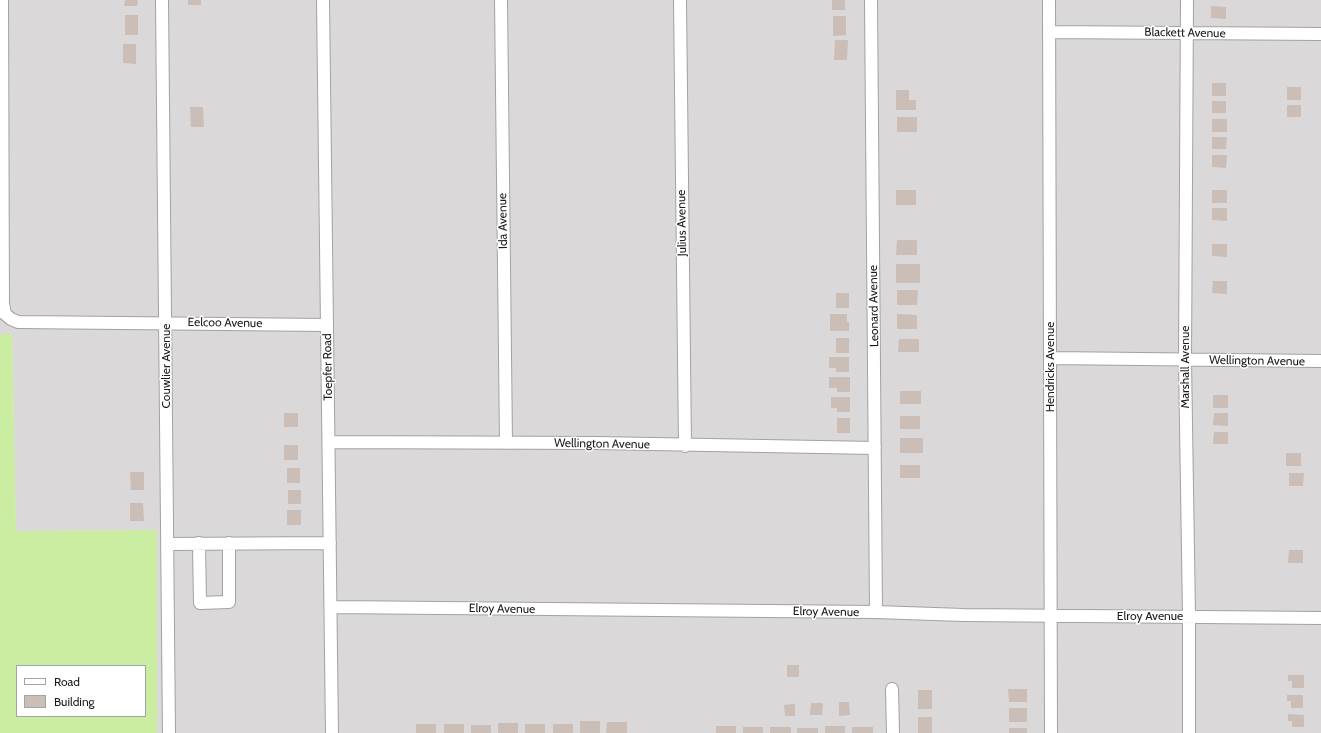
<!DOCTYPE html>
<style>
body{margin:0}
#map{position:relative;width:1321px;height:733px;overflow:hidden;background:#eee9e0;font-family:Cabin,sans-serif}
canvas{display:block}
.legend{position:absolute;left:16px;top:665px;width:130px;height:52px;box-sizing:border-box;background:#fff;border:1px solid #a4a4a4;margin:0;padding:5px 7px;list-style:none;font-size:12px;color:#1b1b1b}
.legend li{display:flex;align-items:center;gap:8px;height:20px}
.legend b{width:20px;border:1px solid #a4a4a4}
</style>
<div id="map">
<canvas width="1321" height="733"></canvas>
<ul class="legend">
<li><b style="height:5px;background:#fff"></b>Road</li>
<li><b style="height:11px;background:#cabeb6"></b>Building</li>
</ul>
</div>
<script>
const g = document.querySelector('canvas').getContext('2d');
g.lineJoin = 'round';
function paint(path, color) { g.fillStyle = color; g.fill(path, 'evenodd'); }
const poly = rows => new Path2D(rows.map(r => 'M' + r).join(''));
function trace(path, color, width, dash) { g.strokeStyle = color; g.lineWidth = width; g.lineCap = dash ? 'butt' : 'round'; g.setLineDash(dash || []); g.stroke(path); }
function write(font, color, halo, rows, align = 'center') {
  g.font = font + ' Cabin,sans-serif'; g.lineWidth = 3; g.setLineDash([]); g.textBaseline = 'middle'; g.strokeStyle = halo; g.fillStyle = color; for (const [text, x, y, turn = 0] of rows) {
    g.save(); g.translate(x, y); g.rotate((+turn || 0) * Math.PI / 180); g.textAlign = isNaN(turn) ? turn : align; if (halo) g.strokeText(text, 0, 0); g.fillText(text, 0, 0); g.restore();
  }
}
const residential = poly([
 [0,0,1321,0,1321,733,157,733,157,530,16,531,12,334,0,334]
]);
const grass = poly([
 [0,334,12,334,16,531,157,530,157,733,0,733],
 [17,666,145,666,145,716,17,716]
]);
const building = poly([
 [125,0,138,0,137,6,124,6],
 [188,0,201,0,201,5,188,5],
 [832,0,845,0,845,10,832,10],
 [1211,6,1226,7,1226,19,1211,18],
 [125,15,138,15,138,35,125,35],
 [833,16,846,16,846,35,833,36],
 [835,40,848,40,847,60,834,60],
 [123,44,136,44,136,64,123,63],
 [1212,83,1226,83,1226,96,1212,96],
 [1287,87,1301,87,1301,100,1287,100],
 [896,90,909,90,909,100,916,100,916,110,896,110],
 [1212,101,1226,101,1226,113,1212,113],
 [1287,105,1301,105,1301,117,1287,117],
 [190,107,203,107,204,127,191,127],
 [897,117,917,117,917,132,897,132],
 [1212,119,1227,119,1227,132,1212,132],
 [1212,137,1227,137,1226,149,1212,149],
 [1212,155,1227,155,1226,168,1212,167],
 [896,190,916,190,916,205,896,205],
 [1212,190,1227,190,1227,203,1212,203],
 [1212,208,1227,208,1227,221,1212,220],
 [897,240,917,240,917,255,896,255],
 [1212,244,1227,244,1227,257,1212,256],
 [896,264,920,264,920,283,896,283],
 [1213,281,1227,281,1227,294,1212,293],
 [897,290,918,290,917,305,897,305],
 [836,293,849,293,849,308,836,308],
 [830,314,847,314,847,322,849,322,849,331,830,331],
 [897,314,917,315,917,329,897,329],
 [836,338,849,338,849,353,836,353],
 [899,339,919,339,919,352,898,352],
 [829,357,849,357,849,372,836,372,836,368,829,368],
 [829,377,850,377,850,392,837,392,837,388,829,388],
 [900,391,921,391,921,404,900,404],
 [1213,395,1228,395,1228,408,1213,408],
 [831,397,850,397,850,412,837,412,837,408,831,408],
 [284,413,298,413,298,427,284,427],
 [1214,413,1228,413,1228,426,1213,425],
 [900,416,920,416,920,429,900,429],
 [837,418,850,418,850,433,837,433],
 [1214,432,1228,432,1228,444,1213,444],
 [900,438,923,438,923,453,900,453],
 [284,445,298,445,298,460,284,460],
 [1286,453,1301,453,1301,466,1286,466],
 [900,465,920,465,920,478,900,478],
 [287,468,300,468,300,483,287,483],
 [130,472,144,472,144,490,131,490],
 [1289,473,1304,473,1303,486,1289,486],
 [288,490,301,490,301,504,288,504],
 [130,503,143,503,144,521,130,521],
 [287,510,301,510,301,525,287,525],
 [1289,550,1303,550,1303,563,1288,563],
 [787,665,799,665,799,677,787,677],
 [1288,675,1304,675,1304,688,1292,688,1292,681,1288,681],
 [1008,689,1027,689,1027,702,1009,702],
 [918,690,932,690,932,709,918,709],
 [1287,695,1303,695,1303,708,1291,708,1291,701,1287,701],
 [839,702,849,702,850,715,839,716],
 [811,703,823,703,822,715,810,715],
 [795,704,795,716,785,716,784,705],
 [1009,708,1027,708,1027,722,1009,722],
 [1288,714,1304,715,1304,727,1292,727,1292,721,1288,721],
 [918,717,932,717,932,733,918,733],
 [580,721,600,721,600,733,580,733],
 [607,722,627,722,627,733,606,733],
 [498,723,518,723,518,733,498,733],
 [416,724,436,724,436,733,416,733],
 [444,724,464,724,464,733,444,733],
 [525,724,545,724,545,733,525,733],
 [553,724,573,724,573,733,553,733],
 [471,725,491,725,491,733,471,733],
 [716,726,736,726,736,733,716,733],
 [825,726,845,726,845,733,825,733],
 [743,727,763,727,763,733,743,733],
 [770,727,791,727,791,733,770,733],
 [852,727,873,727,873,733,852,733],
 [797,728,818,728,818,733,797,733],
 [1009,728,1027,728,1027,733,1009,733]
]);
const minor = poly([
 [2,0,3,304,5,314,11,319,18,322,327,325],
 [162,0,169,733],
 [323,0,332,733],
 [501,0,506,443],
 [680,0,685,446],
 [871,0,876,612],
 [1049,0,1051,733],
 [1187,0,1185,360,1189,616,1189,733],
 [1049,32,1321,34],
 [1050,358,1321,361],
 [329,442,597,443,875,448],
 [199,543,200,603,229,602,229,543],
 [167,544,330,543],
 [331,607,876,612,963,615,1321,618],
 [892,689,893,733]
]);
const streetNames = [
 ["Blackett Avenue",1185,33,1],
 ["Ida Avenue",503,221,-91],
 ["Julius Avenue",682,223,-91],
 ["Leonard Avenue",874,306,-91],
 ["Eelcoo Avenue",225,323,1],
 ["Wellington Avenue",1257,361,1],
 ["Couwlier Avenue",166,366,-90],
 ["Toepfer Road",328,367,-91],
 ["Hendricks Avenue",1050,367,-90],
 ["Marshall Avenue",1185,367,-90],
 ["Wellington Avenue",602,444,1],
 ["Elroy Avenue",502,609,1],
 ["Elroy Avenue",826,612,1],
 ["Elroy Avenue",1150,616]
];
paint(residential, '#dad8d8');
paint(grass, '#caeda1');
paint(building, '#cabeb6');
trace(minor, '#a2a2a2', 14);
trace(minor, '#fff', 12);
write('12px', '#1b1b1b', '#fff', streetNames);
</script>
